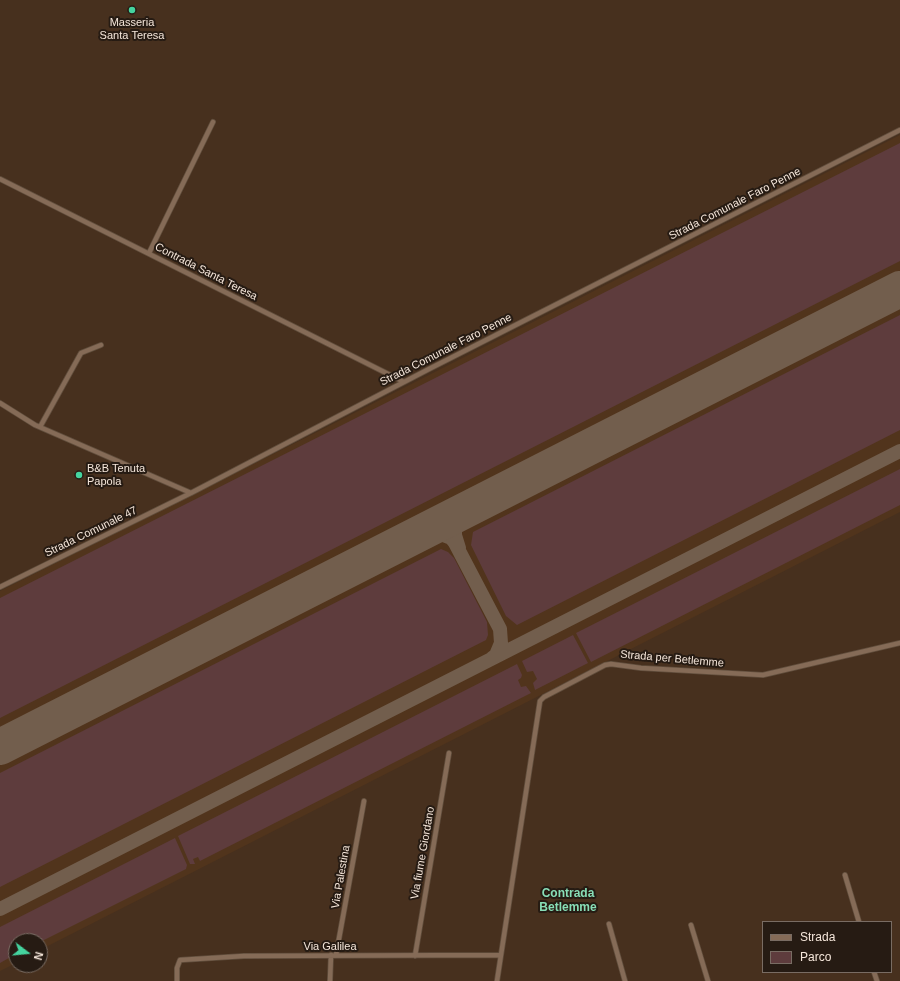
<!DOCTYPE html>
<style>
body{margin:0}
#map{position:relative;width:900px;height:981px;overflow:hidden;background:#47301e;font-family:Arial,sans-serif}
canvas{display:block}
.legend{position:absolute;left:762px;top:921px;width:130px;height:52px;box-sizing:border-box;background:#261b13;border:1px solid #796c63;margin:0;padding:5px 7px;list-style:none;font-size:12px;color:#f5e6da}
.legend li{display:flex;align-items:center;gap:8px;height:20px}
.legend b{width:20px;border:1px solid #796c63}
.north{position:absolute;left:8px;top:933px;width:40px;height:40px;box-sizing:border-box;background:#261b13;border:1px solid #796c63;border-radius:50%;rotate:106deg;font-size:11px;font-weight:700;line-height:16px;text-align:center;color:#f5e6da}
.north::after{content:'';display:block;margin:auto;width:14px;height:18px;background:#45d49f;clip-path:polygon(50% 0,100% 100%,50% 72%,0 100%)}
</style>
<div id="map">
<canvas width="900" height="981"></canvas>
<ul class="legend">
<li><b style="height:5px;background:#856b57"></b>Strada</li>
<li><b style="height:11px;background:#5e3c3d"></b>Parco</li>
</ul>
<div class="north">N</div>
</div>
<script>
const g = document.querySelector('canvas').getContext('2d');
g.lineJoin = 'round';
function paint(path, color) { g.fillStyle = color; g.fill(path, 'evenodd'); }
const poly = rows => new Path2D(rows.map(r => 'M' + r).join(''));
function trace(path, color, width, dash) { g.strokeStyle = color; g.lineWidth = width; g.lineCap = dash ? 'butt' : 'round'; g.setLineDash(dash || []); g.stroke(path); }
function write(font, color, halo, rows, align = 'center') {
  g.font = font + ' Arial,sans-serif'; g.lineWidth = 4; g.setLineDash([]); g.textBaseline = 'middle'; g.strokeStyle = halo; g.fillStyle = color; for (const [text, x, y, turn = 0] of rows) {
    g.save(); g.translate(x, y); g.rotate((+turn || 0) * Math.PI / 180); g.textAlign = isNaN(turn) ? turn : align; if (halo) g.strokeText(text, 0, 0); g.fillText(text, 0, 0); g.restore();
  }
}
const built = poly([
 [900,135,900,512,40,950,40,941,16,941,16,963,0,971,0,591,323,429]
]);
const green = poly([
 [900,143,900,261,0,718,0,598],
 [900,315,900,430,517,625,506,616,471,545,473,532],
 [900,469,900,505,591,662,576,633],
 [441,549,448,552,454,558,487,622,488,635,486,640,0,887,0,773],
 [573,635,588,663,535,690,533,683,537,679,533,671,527,672,522,661],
 [517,664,522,675,521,678,518,680,521,687,526,686,531,693,200,861,198,857,193,859,195,864,190,864,178,836],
 [175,838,187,865,186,869,40,942,40,941,16,941,16,954,0,963,0,927]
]);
const taxiway = poly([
 [413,537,428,532,438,533,451,538,455,543,500,629,501,643,496,655,492,658],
 [459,548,455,535,455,529,458,523,466,514,478,503],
 [0,909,900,451]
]);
const runway = poly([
 [0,747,900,289]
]);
const street = poly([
 [0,179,404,382],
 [149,253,213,122],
 [0,403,35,425,191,493],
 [40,427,81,353,101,345],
 [0,587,191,493,429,369,900,130],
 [845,875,859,922],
 [609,924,625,981],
 [691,925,708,981],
 [336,955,364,801],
 [415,956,449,753],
 [874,972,877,981],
 [177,981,177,968,180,960,244,956,501,955],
 [330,981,331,955],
 [497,981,540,701,544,697,605,665,611,664,641,668,763,675,900,643]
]);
const markers = [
 [132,10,4,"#45d49f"],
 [79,475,4,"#45d49f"]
];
const poiNames = [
 ["Masseria",132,23],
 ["Santa Teresa",132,36],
 ["B&B Tenuta",87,469,"left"],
 ["Papola",87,482,"left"]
];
const streetNames = [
 ["Strada Comunale Faro Penne",735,204,-27],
 ["Contrada Santa Teresa",206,272,27],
 ["Strada Comunale Faro Penne",446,350,-27],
 ["Strada Comunale 47",91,532,-26],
 ["Strada per Betlemme",672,659,5],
 ["Via fiume Giordano",423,853,-80],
 ["Via Palestina",341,877,-80],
 ["Via Galilea",330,947]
];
const neighbourhoodNames = [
 ["Contrada",568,894],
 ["Betlemme",568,908]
];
paint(built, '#51341c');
paint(green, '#5e3c3d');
trace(taxiway, '#725e4d', 14);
trace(runway, '#725e4d', 36);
trace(street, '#614e3d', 6);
trace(street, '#856b57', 4.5);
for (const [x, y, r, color] of markers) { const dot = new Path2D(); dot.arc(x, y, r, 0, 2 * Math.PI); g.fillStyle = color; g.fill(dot); trace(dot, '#261b13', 1.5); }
write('11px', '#f5e6da', '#261b13', poiNames);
write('11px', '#f5e6da', '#261b13', streetNames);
write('bold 12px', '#88deb7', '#261b13', neighbourhoodNames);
</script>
